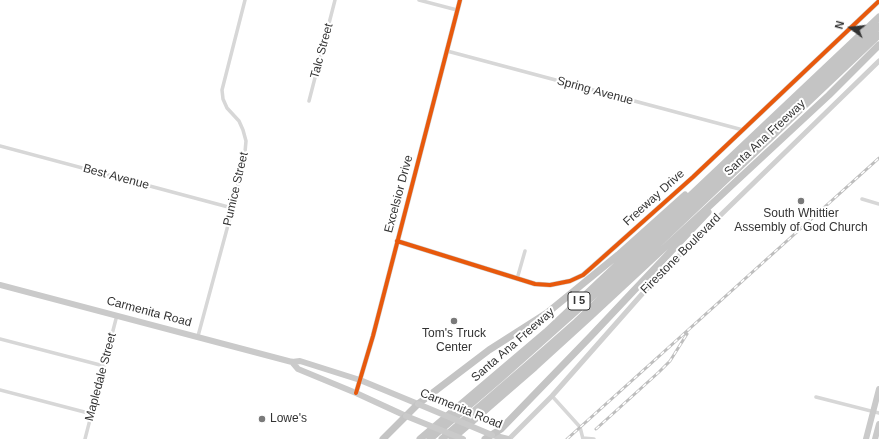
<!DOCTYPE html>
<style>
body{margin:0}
#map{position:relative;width:879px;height:439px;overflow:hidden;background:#fff;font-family:Arial,sans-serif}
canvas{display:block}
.north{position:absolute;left:831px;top:8px;width:40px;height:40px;-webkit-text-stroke:3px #fff;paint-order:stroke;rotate:285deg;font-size:11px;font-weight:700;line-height:16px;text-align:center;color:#333}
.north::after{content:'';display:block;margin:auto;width:14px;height:18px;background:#333;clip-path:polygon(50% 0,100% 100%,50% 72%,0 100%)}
</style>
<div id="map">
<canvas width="879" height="439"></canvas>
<div class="north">N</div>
</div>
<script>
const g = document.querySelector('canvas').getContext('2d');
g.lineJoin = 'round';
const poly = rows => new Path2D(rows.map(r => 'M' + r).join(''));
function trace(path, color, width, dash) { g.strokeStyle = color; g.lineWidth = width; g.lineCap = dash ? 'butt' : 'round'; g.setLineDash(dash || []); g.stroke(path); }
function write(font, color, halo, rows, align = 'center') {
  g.font = font + ' Arial,sans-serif'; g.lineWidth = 4; g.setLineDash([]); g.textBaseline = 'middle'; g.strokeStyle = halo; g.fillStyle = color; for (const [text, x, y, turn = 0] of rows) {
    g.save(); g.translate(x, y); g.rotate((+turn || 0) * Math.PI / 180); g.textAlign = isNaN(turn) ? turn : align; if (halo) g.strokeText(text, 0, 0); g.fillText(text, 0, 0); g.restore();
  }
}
const street = poly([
 [419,0,457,10],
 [447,51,743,130],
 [309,101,335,0],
 [0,146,232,208],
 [862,199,879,204],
 [517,279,525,251],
 [198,336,234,203,245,152,246,141,243,130,239,121,227,108,223,99,222,90,245,0],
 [0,339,104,366],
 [0,390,92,414],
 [552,396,580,427,583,439],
 [816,397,879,413],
 [583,438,594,439],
 [85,439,117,315]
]);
const secondary = poly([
 [397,241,535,284,550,285,570,281,583,275,591,268,693,177,879,1],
 [356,393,373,336,460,0],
 [509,439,552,396,658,276,879,61]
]);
const primary = poly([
 [0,285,292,362,300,361,360,380,418,404],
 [292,362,298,369,356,393,406,416],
 [492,435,508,439],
 [866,439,879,389],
 [875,439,879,424]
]);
const highway = poly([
 [383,439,418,404,489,350,547,313,574,291,618,255,685,195],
 [420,439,546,332,879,17],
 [430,439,501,378,600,290,879,26],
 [442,439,524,368,576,322,879,35],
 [452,439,535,367,591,316,829,95,879,45],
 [485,439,501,429,591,336,708,212]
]);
const rail = poly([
 [596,429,659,372,670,361,687,334],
 [567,439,879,158]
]);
const primaryBridge = poly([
 [418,404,492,435],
 [406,416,463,439]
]);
const cycleway = poly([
 [397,241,535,284,550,285,570,281,583,275,591,268,693,177,879,1],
 [356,393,373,336,460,0]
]);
const markers = [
 [801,201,4,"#7a7a7a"],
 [454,321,4,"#7a7a7a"],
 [262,419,4,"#7a7a7a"]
];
const shields = [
 [579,301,22]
];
const shieldNames = [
 ["I 5",579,301]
];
const streetNames = [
 ["Talc Street",322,51,-75],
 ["Spring Avenue",595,91,15],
 ["Santa Ana Freeway",765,138,-43],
 ["Best Avenue",116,177,15],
 ["Pumice Street",236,189,-77],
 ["Excelsior Drive",399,194,-75],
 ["Freeway Drive",654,198,-42],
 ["Firestone Boulevard",681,254,-45],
 ["Carmenita Road",149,312,15],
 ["Santa Ana Freeway",513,345,-41],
 ["Mapledale Street",101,377,-75],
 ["Carmenita Road",461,409,22]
];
const poiNames = [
 ["South Whittier",801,214],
 ["Assembly of God Church",801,228],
 ["Tom's Truck",454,334],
 ["Center",454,348],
 ["Lowe's",270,419,"left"]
];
trace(street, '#d7d7d7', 3.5);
trace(secondary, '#d0d0d0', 5);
trace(primary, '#cacaca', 6);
trace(highway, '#c4c4c4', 7);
trace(rail, '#bebebe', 3);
trace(rail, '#fff', 1.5, [4.5]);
trace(primaryBridge, '#cacaca', 6);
trace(cycleway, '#e8590c', 4);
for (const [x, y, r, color] of markers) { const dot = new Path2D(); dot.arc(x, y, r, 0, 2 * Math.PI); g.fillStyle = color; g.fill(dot); trace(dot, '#fff', 1.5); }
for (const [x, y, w] of shields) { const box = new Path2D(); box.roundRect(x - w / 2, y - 9, w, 18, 3); g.fillStyle = '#fff'; g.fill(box); trace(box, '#333', 1); }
write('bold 11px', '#333', null, shieldNames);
write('12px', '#333', '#fff', streetNames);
write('12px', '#333', '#fff', poiNames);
</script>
